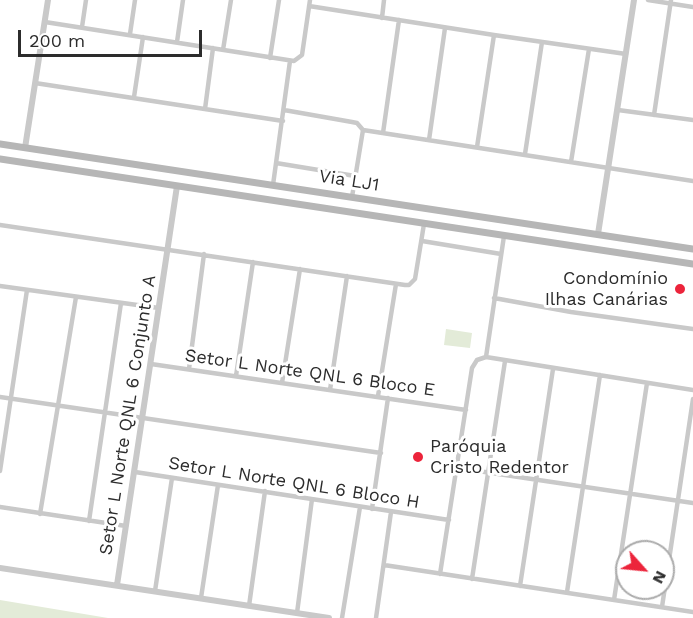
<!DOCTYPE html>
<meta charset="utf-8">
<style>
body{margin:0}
#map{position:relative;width:693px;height:618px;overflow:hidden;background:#fff;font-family:"Work Sans",sans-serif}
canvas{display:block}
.north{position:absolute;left:615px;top:540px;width:60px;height:60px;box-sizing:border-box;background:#fff;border:2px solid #ababab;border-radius:50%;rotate:117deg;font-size:16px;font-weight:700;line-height:24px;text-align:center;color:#2c2c2c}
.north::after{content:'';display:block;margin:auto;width:21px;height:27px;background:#ec243b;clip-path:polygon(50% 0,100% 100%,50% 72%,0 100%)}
.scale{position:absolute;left:18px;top:30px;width:184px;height:27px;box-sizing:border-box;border:3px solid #2c2c2c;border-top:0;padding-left:8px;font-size:18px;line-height:21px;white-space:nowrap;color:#2c2c2c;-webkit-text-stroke:4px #fff;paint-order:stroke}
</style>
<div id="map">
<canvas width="693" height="618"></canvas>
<div class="north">N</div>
<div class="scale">200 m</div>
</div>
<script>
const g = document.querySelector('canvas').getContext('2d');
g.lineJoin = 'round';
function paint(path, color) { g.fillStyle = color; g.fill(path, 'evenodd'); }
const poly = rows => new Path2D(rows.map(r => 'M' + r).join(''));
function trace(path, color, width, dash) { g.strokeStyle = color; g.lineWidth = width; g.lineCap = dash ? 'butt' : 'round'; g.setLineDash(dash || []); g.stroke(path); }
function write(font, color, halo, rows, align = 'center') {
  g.font = font + ' "Work Sans",sans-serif'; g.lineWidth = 6; g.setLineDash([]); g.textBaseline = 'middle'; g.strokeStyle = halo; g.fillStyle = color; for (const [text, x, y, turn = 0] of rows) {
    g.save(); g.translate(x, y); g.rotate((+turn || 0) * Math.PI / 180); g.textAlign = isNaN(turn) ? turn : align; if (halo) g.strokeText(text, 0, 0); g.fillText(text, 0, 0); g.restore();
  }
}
const green = poly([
 [446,329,472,333,470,348,444,345],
 [0,600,108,618,0,618]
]);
const minor = poly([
 [648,0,693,7],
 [309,6,494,35,626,54],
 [382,18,384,0],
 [45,22,294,61,302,55,310,0],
 [82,27,86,0],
 [130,34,135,0],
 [177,42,183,0],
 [223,50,231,0],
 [270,58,279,0],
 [35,83,283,121],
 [134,97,143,37],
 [205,109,213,48],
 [284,110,352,122,357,123,363,130,693,181],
 [618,110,693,120],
 [654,115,671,0],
 [383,133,399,20],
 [429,140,445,28],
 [477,147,494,35],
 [525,154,542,42],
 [571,162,589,49],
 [276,163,355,176],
 [273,185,290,61],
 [352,197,363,130],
 [0,225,405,285,409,285,415,279,424,224],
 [422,241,501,254],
 [0,286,159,308],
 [494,298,571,312,693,329],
 [486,357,504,236],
 [151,364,466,410],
 [189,369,204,254],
 [236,376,253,262],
 [282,383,300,269],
 [330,390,347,276],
 [378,396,396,284],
 [0,397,381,453],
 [458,468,693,503],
 [0,471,27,290],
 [135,472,449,520],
 [0,507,126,526],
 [372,509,388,398],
 [40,514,76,297],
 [89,521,121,303],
 [384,565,693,612],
 [440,574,472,368,477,360,486,357,693,390],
 [472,579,505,361],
 [520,586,553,369],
 [155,591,172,478],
 [567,592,600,375],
 [201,598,218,485],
 [614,600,647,383],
 [249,606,265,491],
 [662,607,693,399],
 [297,613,312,499],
 [342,618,360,507],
 [376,618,391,512]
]);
const tertiary = poly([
 [25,148,48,0],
 [598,234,634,0],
 [0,568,329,618],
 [117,585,177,186]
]);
const secondary = poly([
 [0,144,693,249],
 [0,159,693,264]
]);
const markers = [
 [680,289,6,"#ec243b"],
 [418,457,6,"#ec243b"]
];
const streetNames = [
 ["Via LJ1",349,181,9],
 ["Setor L Norte QNL 6 Bloco E",310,373,8],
 ["Setor L Norte QNL 6 Conjunto A",128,415,-81],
 ["Setor L Norte QNL 6 Bloco H",294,483,9]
];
const poiNames = [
 ["Condomínio",668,279],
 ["Ilhas Canárias",668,300],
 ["Paróquia",430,447,"left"],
 ["Cristo Redentor",430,468,"left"]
];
paint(green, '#e3ebd8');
trace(minor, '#c9c9c9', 4.5);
trace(tertiary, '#c9c9c9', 6);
trace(secondary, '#b6b6b6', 7);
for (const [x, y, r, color] of markers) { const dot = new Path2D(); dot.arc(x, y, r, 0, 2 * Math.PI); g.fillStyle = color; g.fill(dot); trace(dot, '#fff', 2); }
write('18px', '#2c2c2c', '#fff', streetNames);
write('18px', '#2c2c2c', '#fff', poiNames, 'right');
</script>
